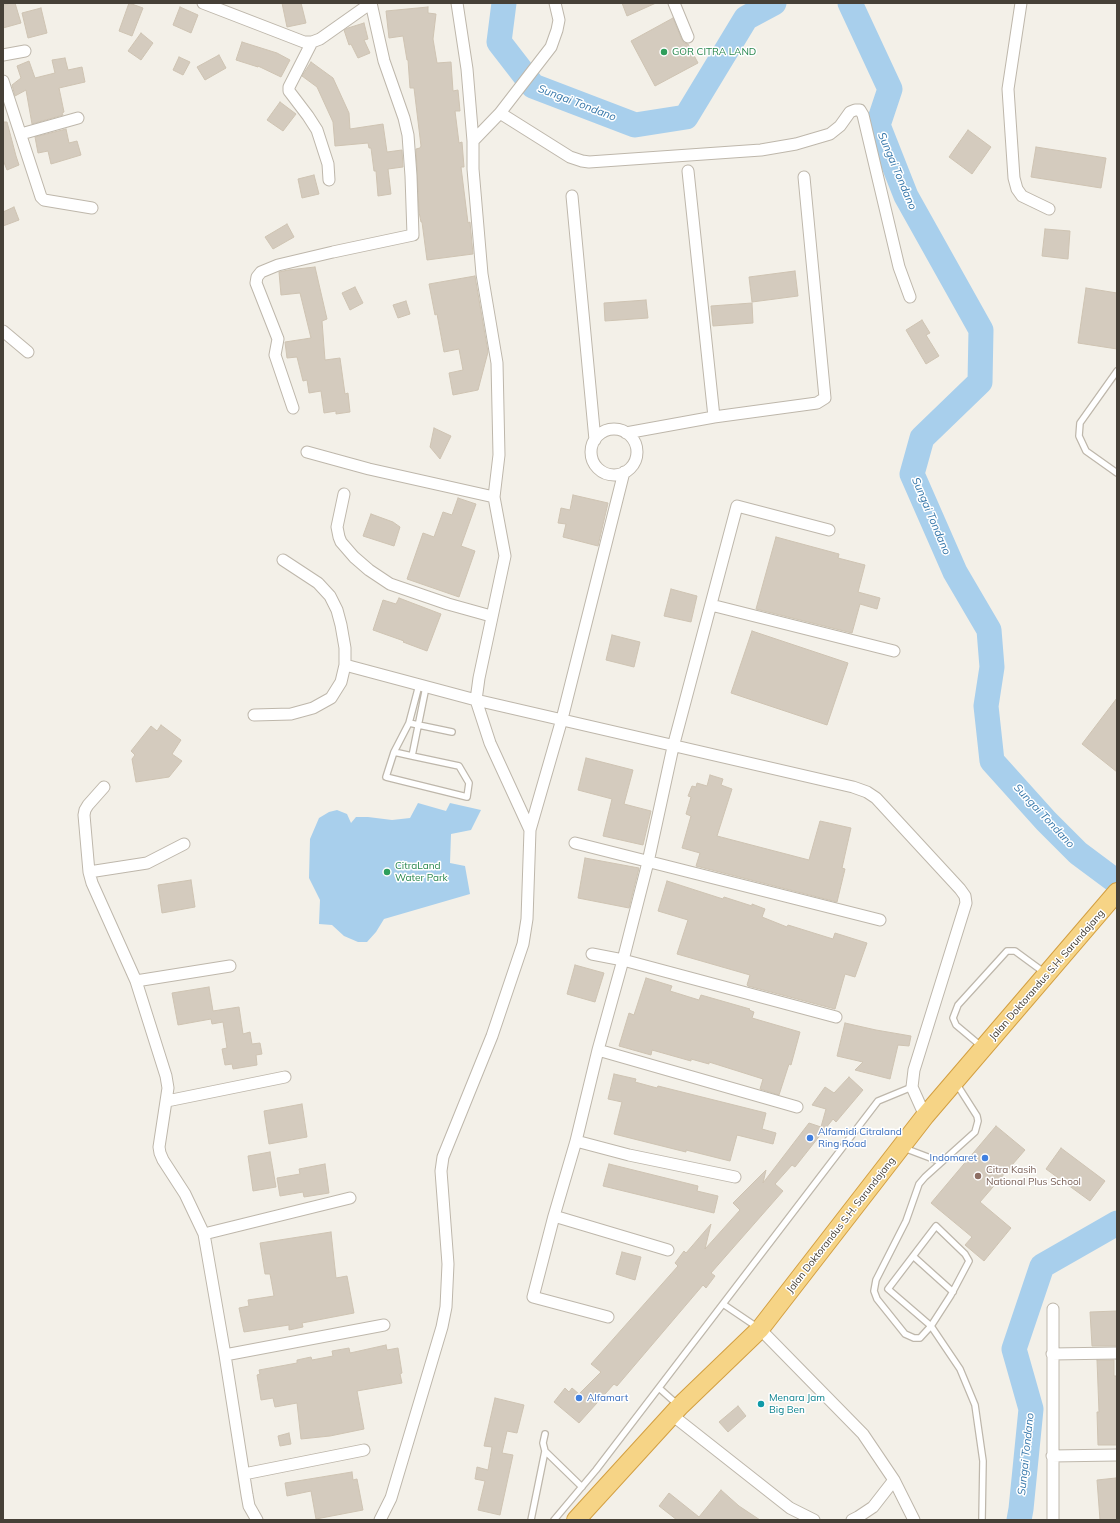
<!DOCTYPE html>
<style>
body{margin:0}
#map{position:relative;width:1120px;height:1523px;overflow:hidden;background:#f3f0e8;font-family:Mulish,sans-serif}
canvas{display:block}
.frame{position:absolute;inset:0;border:4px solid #464037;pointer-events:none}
</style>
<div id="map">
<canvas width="1120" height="1523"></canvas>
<div class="frame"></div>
</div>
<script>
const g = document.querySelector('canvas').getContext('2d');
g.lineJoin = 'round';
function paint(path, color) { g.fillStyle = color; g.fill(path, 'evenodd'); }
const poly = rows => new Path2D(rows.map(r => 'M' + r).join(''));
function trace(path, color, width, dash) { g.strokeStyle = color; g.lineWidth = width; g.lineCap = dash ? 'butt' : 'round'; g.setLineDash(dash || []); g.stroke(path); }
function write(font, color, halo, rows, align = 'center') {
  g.font = font + ' Mulish,sans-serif'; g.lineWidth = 3; g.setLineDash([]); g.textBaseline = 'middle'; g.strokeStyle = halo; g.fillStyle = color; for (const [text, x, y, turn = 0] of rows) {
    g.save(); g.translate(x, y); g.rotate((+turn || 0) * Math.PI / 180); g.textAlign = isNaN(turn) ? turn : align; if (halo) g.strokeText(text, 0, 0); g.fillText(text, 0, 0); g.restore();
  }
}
const water = poly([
 [418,803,446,811,450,803,481,810,471,830,451,834,450,863,465,866,470,894,384,919,376,932,367,942,358,942,344,936,332,925,319,924,320,900,309,878,310,839,319,818,329,812,337,810,347,814,351,823,356,817,368,817,392,820,410,818]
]);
const river = poly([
 [504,3,499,42,533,86,635,125,686,117,746,18,774,3],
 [850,3,890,89,878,125,906,196,981,330,980,382,922,438,912,474,955,572,989,630,992,667,986,706,992,761,1046,821,1078,853,1117,882],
 [1019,1520,1021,1509,1031,1409,1014,1349,1042,1266,1117,1223]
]);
const building = poly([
 [11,3,15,3,21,23,3,28,3,5,11,3],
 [129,3,143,8,132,36,119,31,129,3],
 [282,3,301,3,306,23,287,27,282,3],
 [622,3,656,3,627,16,622,3],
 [180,7,198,15,191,33,173,25,180,7],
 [428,7,428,13,436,14,433,39,437,63,451,62,453,91,458,90,460,111,455,111,459,143,462,142,464,167,461,167,468,223,470,222,473,254,427,260,422,222,421,222,419,212,416,149,420,148,421,146,414,88,410,88,408,60,407,60,403,36,389,38,386,11,428,7],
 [41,8,47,33,28,38,22,13,41,8],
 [673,18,682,40,684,43,688,44,698,63,655,86,631,41,673,18],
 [364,23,368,39,364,40,370,53,358,58,351,44,349,45,344,30,348,28,364,23],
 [141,33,153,43,141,60,128,51,141,33],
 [242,42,277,53,290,60,281,77,258,66,258,67,236,60,242,42],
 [219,55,226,68,205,80,197,67,219,55],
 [179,57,190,62,183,75,173,70,179,57],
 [65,58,68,70,82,67,85,82,59,88,64,112,62,113,63,115,32,124,26,90,15,96,12,85,21,78,17,66,29,61,35,78,55,73,52,60,65,58],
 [311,62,333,78,349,113,350,129,383,124,387,152,402,150,403,167,388,169,391,194,378,196,376,171,374,171,371,148,369,148,368,143,335,146,333,122,317,87,302,76,311,62],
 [280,102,296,114,283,131,267,120,280,102],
 [3,122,7,122,16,156,19,165,7,170,3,160,3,122],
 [66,129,69,143,77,141,81,155,51,164,48,151,38,153,35,137,66,129],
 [968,130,991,147,972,174,949,157,968,130],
 [1036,147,1106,158,1101,188,1031,177,1036,147],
 [314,175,319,194,302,198,298,179,314,175],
 [14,207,19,220,3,226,3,212,14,207],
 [287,224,294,237,273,249,265,237,287,224],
 [1045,229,1070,231,1068,259,1042,256,1045,229],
 [315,267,327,319,322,321,325,360,340,358,345,394,348,393,350,412,336,414,336,411,324,413,321,391,309,393,307,380,303,381,297,357,287,358,285,342,311,338,300,293,281,295,279,272,288,270,315,267],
 [795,271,798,296,752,302,749,277,795,271],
 [475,276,488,352,478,390,453,395,449,373,463,370,459,349,444,352,437,314,435,315,429,284,475,276],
 [355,287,363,303,350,310,342,293,355,287],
 [1086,288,1117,293,1117,349,1078,343,1086,288],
 [646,300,648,318,605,321,604,303,646,300],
 [406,301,410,314,398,318,393,305,406,301],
 [752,303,753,323,713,326,711,306,752,303],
 [922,320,930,333,926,335,939,356,926,364,906,330,922,320],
 [434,428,451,436,440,459,430,447,434,428],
 [573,495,608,503,598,546,563,537,566,524,558,523,561,508,570,510,573,495],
 [458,498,476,504,461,546,475,551,459,597,407,579,423,533,434,537,443,512,452,515,458,498],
 [371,514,393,522,400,527,394,546,363,536,371,514],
 [776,537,839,554,838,558,865,565,858,592,880,598,877,609,860,604,852,633,756,609,776,537],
 [671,589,697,596,691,622,664,616,671,589],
 [399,598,441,614,427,651,403,642,404,641,373,630,383,600,396,604,399,598],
 [752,631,848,663,827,725,731,693,752,631],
 [612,635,640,642,634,667,606,660,612,635],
 [1117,698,1117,772,1082,744,1117,698],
 [161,725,181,740,172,754,182,761,169,777,136,782,132,759,135,755,131,751,151,726,157,731,161,725],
 [586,758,633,770,624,804,651,811,643,845,603,836,612,799,578,790,586,758],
 [710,775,723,779,721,785,732,789,717,836,809,860,820,821,851,828,842,868,845,869,837,902,696,866,700,853,682,848,691,816,686,814,691,797,688,796,692,786,696,787,697,783,707,786,710,775],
 [585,858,639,868,629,908,578,898,585,858],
 [191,880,195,907,162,913,158,885,191,880],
 [667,881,723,899,724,897,752,906,752,904,765,909,762,917,787,927,788,925,833,939,835,933,867,943,855,977,845,974,835,1009,748,986,747,985,750,975,677,954,688,920,658,911,667,881],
 [575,965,604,973,595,1002,567,994,575,965],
 [646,978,672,986,670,991,699,1000,701,995,750,1009,749,1010,754,1012,752,1018,800,1032,791,1065,789,1064,779,1095,760,1089,763,1079,709,1062,709,1064,691,1059,691,1061,652,1050,651,1055,619,1046,629,1013,634,1015,646,978],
 [209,987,213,1011,239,1007,243,1034,250,1032,252,1044,260,1043,262,1054,256,1055,257,1065,233,1069,232,1064,225,1065,222,1049,227,1048,223,1022,212,1024,211,1019,178,1025,172,993,209,987],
 [845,1023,876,1030,911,1036,909,1046,898,1045,890,1079,855,1070,863,1062,837,1056,845,1023],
 [614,1074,636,1079,635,1082,657,1088,658,1086,766,1113,762,1129,776,1133,773,1144,737,1135,730,1161,686,1150,686,1152,614,1134,622,1102,608,1099,614,1074],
 [849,1077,863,1090,836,1122,833,1119,795,1167,792,1165,775,1184,783,1191,711,1273,715,1276,706,1288,703,1285,617,1386,614,1384,579,1423,554,1402,565,1388,569,1392,572,1388,579,1394,601,1372,591,1364,678,1266,675,1263,684,1251,686,1253,711,1224,705,1249,740,1210,733,1203,766,1170,763,1183,809,1123,821,1127,826,1109,812,1105,825,1087,834,1093,849,1077],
 [302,1104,307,1137,269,1144,264,1111,302,1104],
 [996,1126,1025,1150,980,1202,1011,1228,984,1261,965,1245,972,1237,931,1203,996,1126],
 [1061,1148,1105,1181,1090,1201,1046,1169,1061,1148],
 [270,1152,276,1187,253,1191,248,1156,270,1152],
 [325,1164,329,1193,304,1197,303,1192,280,1196,277,1178,300,1174,299,1169,325,1164],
 [609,1164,698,1186,697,1191,718,1196,714,1213,603,1186,609,1164],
 [331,1232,336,1278,347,1276,354,1313,302,1323,303,1327,289,1330,289,1325,244,1332,239,1308,249,1306,248,1300,274,1296,270,1274,265,1274,260,1243,331,1232],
 [622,1252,641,1257,635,1280,616,1274,622,1252],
 [1117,1311,1117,1346,1092,1346,1090,1312,1117,1311],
 [386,1345,387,1350,398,1348,402,1373,400,1374,402,1383,357,1391,364,1429,330,1436,301,1439,297,1403,275,1407,273,1398,261,1400,257,1375,260,1374,259,1370,297,1363,297,1360,311,1357,312,1360,333,1356,332,1351,349,1348,350,1353,386,1345],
 [1097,1360,1114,1360,1114,1376,1117,1376,1117,1445,1098,1445,1097,1412,1099,1412,1097,1360],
 [495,1398,524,1405,517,1433,507,1431,502,1453,513,1455,500,1515,478,1510,485,1481,475,1479,477,1467,488,1470,492,1447,484,1446,495,1398],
 [738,1406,746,1416,728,1432,719,1422,738,1406],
 [289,1433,291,1444,280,1446,278,1436,289,1433],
 [352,1472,353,1480,357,1479,363,1510,316,1519,311,1491,287,1496,285,1483,352,1472],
 [1116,1478,1117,1520,1100,1520,1097,1480,1116,1478],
 [721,1490,739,1506,760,1520,677,1520,659,1506,669,1493,699,1517,721,1490]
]);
const service = poly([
 [1117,371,1080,423,1079,436,1086,451,1117,473],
 [409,723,452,732],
 [394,752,386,777,467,797,469,783,459,766,412,756,426,687],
 [412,756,394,752,409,723,419,685],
 [981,1046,956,1025,953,1018,958,1005,1007,951,1015,951,1045,973],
 [956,1083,977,1116,978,1121,975,1132,925,1177,919,1184,906,1221,876,1280,874,1291,877,1299,905,1334,914,1338,920,1338,931,1326,951,1295,969,1261,965,1254,936,1226,888,1289,931,1326,960,1369,975,1405,983,1461,982,1520],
 [904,1148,941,1162],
 [913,1256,953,1292],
 [723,1304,757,1327],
 [659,1388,678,1405],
 [545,1434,543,1443,545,1451,582,1487],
 [531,1520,545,1451],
 [554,1520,596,1470,878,1101,912,1087]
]);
const minor = poly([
 [203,3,304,42,312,42,320,39,371,3],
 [457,3,467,69,473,141,473,169,482,274,497,363,499,455,494,497,505,556,479,678,476,700,490,743,530,830],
 [674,3,688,37],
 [1021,3,1008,89,1014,178,1017,189,1022,196,1049,209],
 [312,42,289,87,289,91,308,116,317,130,328,164,329,180],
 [3,55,25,51],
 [3,81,41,197,44,200,92,208],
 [500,113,570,157,582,161,589,162,761,150,796,144,830,134,840,126,850,112,855,110,860,110,863,115,899,267,910,297],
 [21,134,78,118],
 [473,141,500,113,551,47,557,30,559,20,555,3],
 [688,171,714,417],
 [572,196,595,440],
 [3,331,28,352],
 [293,408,275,355,278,339,256,283,257,277,261,272,278,265,333,252,413,235,411,176,408,135,404,118,384,61,371,3],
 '591 452a23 23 0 1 1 46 0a23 23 0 1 1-46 0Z',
 [626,433,714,417,817,403,825,398,804,177],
 [307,452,369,469,494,497],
 [344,494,337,527,339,537,341,542,354,557,369,570,390,584,448,604,491,616],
 [711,605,894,651],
 [345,665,476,700,853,787,867,792,876,798,960,889,965,896,966,903,914,1070,912,1087,925,1116],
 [254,715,291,714,313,708,331,698,341,682,345,665,345,648,341,625,337,610,330,596,318,583,283,560],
 [104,787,88,805,85,810,84,815,89,872,92,883,136,981,166,1076,168,1088,159,1147,160,1153,163,1160,185,1194,204,1234,225,1355,247,1495,249,1506,257,1520],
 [575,843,880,920],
 [89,872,147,863,184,844],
 [592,954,623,960,836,1017],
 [136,981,230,966],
 [598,1050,797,1107],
 [167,1101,285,1077],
 [576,1141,629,1155,735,1177],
 [554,1216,668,1250],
 [204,1234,350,1198],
 [1053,1309,1053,1520],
 [608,1317,533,1297,554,1216,576,1141,598,1050,623,960,648,862,673,747,737,506,829,530],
 [760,1329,863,1434,894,1480,914,1520],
 [1052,1354,1117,1353],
 [225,1355,384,1325],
 [672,1415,790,1508,814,1520],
 [1052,1456,1117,1455],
 [244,1474,364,1450],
 [380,1520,391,1498,442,1327,446,1307,448,1264,441,1171,443,1157,492,1036,523,944,527,919,530,830,562,719,624,472],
 [852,1520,858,1517,873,1507,894,1480]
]);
const trunk = poly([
 [576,1520,680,1406,760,1329,925,1116,1117,892]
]);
const markers = [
 [664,52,4,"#2e9e5b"],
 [387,872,4,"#2e9e5b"],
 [810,1138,4,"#3f7fe0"],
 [985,1158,4,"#3f7fe0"],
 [978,1176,4,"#8d6e63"],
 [579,1398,4,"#3f7fe0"],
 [761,1404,4,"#0f9aa8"]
];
const leisureNames = [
 ["GOR CITRA LAND",672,52],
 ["CitraLand",395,866],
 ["Water Park",395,878]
];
const streetNames = [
 ["Jalan Doktorandus S.H. Sarundajang",1047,975,-49],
 ["Jalan Doktorandus S.H. Sarundajang",841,1225,-52]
];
const shopNames = [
 ["Alfamidi Citraland",818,1132],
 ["Ring Road",818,1144],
 ["Indomaret",977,1158,"right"],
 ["Alfamart",587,1398]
];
const educationNames = [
 ["Citra Kasih",986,1170],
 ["National Plus School",986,1182]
];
const cultureNames = [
 ["Menara Jam",769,1398],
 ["Big Ben",769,1410]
];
const waterNames = [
 ["Sungai Tondano",577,103,21],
 ["Sungai Tondano",897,171,67],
 ["Sungai Tondano",931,516,67],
 ["Sungai Tondano",1044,816,47],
 ["Sungai Tondano",1026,1454,-84]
];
paint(water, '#a8cfec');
trace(river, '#a8cfec', 25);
paint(building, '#d4cbbe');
trace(building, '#cec3b2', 1);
trace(service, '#beb7ab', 8);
trace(minor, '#beb7ab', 13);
trace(trunk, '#d39f41', 20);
trace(service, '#fff', 5.5);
trace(minor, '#fff', 11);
trace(trunk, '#f6d486', 18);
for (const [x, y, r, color] of markers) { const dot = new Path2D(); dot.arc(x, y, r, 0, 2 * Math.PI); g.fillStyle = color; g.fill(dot); trace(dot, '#fff', 1.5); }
write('10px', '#27864d', '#fff', leisureNames, 'left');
write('10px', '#464037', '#fff', streetNames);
write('10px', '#366cbe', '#fff', shopNames, 'left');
write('10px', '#785e54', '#fff', educationNames, 'left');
write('10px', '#0d838f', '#fff', cultureNames, 'left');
write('italic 11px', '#3778ab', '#fff', waterNames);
</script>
